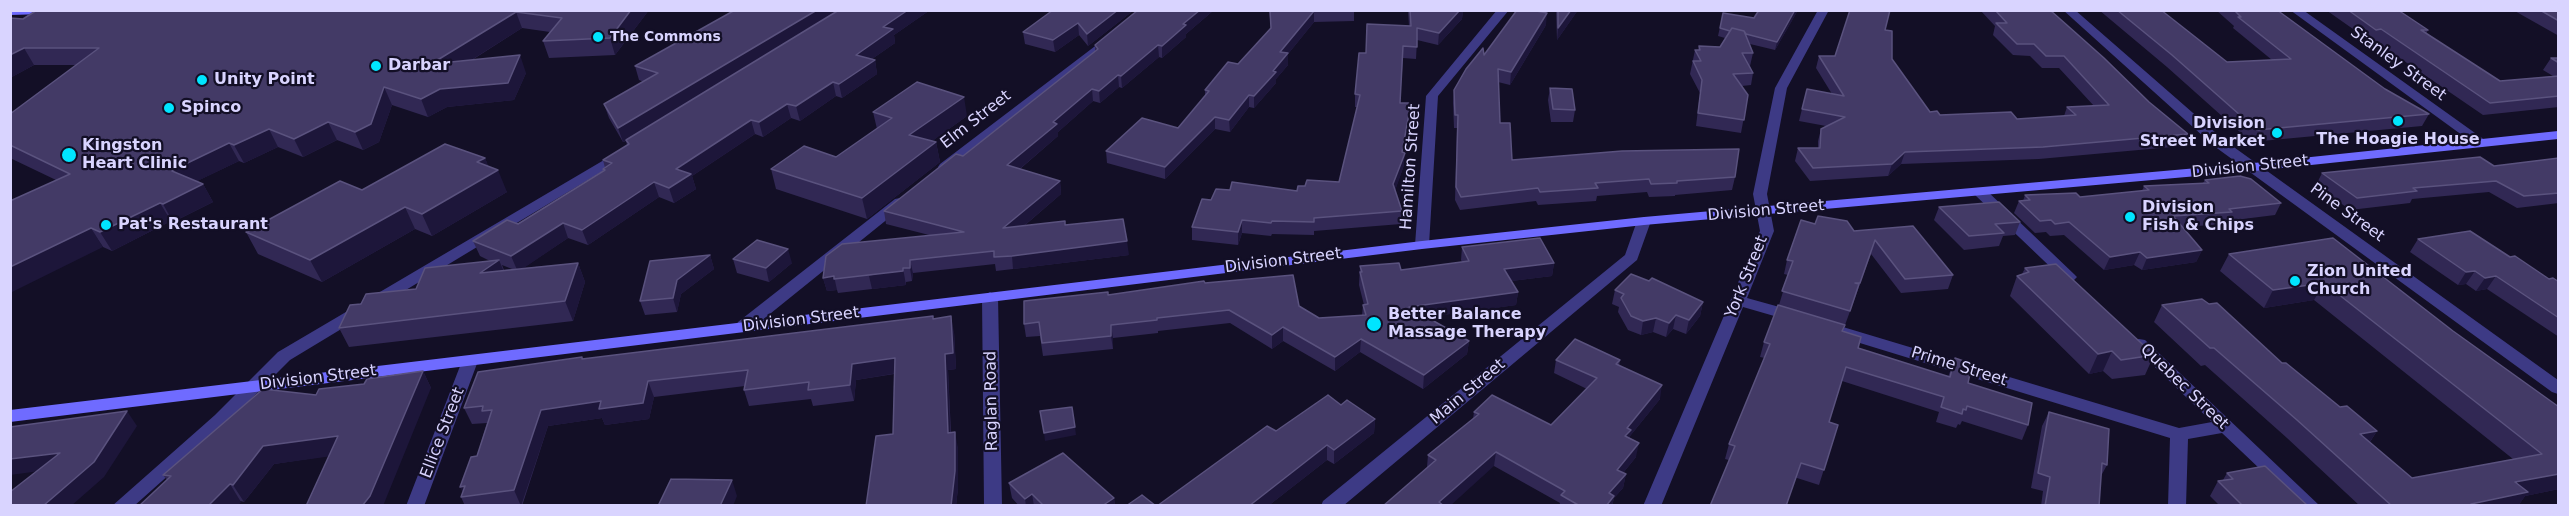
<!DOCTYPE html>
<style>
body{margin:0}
#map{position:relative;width:2569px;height:516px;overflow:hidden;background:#130f26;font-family:"DejaVu Sans",sans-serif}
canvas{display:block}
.frame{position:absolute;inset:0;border:12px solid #d9d4ff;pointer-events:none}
</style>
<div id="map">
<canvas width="2569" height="516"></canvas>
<div class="frame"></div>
</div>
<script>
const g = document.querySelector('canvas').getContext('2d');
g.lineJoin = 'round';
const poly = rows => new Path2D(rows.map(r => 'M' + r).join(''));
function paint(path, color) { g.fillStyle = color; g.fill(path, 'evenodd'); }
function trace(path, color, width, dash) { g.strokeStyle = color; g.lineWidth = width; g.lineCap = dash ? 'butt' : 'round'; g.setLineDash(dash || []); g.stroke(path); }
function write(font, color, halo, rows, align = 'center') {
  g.font = font + ' "DejaVu Sans",sans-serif'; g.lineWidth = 4.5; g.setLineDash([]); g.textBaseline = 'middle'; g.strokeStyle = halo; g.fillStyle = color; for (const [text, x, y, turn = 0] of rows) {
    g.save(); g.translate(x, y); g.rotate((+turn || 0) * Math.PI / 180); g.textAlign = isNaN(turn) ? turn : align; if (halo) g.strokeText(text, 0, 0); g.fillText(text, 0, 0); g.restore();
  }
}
const street = poly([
 [1497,10,1509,10,1438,96,1429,245,1427,248,1417,248,1415,245,1426,96,1497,10],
 [1818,10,1829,10,1787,88,1767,194,1774,231,1747,298,1801,313,1803,317,1795,322,1743,307,1661,506,1643,506,1760,231,1753,194,1775,88,1818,10],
 [2063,10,2075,10,2224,140,2558,380,2558,394,2552,392,2214,146,2063,10],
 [2290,10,2303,10,2489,143,2482,147,2477,146,2290,10],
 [1111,34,1117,38,1115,41,950,170,940,170,938,167,940,164,1111,34],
 [621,150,626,151,628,154,626,157,290,360,227,423,134,506,112,506,215,415,278,352,621,150],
 [1980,188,1985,189,2074,274,2077,277,2074,280,2064,280,1975,195,1973,192,1980,188],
 [900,198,907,202,905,205,750,330,738,330,736,326,738,322,895,199,900,198],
 [1644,217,1651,221,1637,260,1343,506,1321,506,1323,501,1625,255,1637,221,1644,217],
 [990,292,998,297,1002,506,984,506,982,297,990,292],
 [1843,327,2179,428,2212,422,2131,344,2133,340,2139,339,2145,340,2320,506,2299,506,2222,433,2188,439,2186,506,2168,506,2170,438,1837,336,1835,332,1837,328,1843,327],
 [470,356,476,357,478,361,424,506,406,506,462,361,464,357,470,356]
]);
const secondary = poly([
 [10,10,85,10,80,13,10,15,10,10],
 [2558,131,2558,139,2254,171,1644,225,1422,249,10,422,10,410,1422,241,1644,217,2254,163,2558,131]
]);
const wall = poly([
 [37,10,649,10,615,55,549,58,543,41,550,32,522,28,472,60,526,73,514,100,447,107,428,117,392,105,379,142,363,150,337,140,303,157,278,147,244,163,239,161,197,181,203,184,213,202,173,222,171,221,112,251,103,247,56,180,10,158,10,114,76,65,34,65,10,78,10,18,23,19],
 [735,10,930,10,894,35,895,43,872,59,875,60,877,74,842,98,836,96,800,121,791,118,763,137,755,134,692,176,696,189,674,203,659,197,588,245,568,238,523,268,578,263,585,282,573,321,349,347,339,328,361,304,416,289,490,261,480,256,473,241,518,224,603,171,603,169,605,168,603,160,627,145,626,141,623,142,609,118,604,104,644,82,639,80,635,66],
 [502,265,512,269,504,270],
 [1134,10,1088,46,1079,35,1055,52,1025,44,1023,32],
 [1138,10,1214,10,1186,34,1186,37,1162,58,1159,57,1122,88,1119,87,1100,103,1093,101,1058,132,1058,136,1020,169,1060,181,1061,194,1024,226,1065,225,1129,255,1013,269,996,271,995,264,913,273,912,281,906,282,906,285,838,293,837,290,827,291,823,278,929,235,886,224,884,211,963,156,1095,52,1095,45],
 [1269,10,1354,10,1354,21,1314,22,1288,54,1288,65,1276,79,1276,83,1254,108,1249,107,1230,132,1215,129,1165,179,1107,163,1106,151,1178,128,1205,96,1205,90,1238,64,1271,29],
 [1408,10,1463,10,1462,19,1438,45,1417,40,1416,59,1403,58,1400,103,1411,103,1410,115,1403,153,1404,165,1395,190,1402,211,1401,224,1314,231,1314,235,1272,234,1271,236,1242,233,1238,245,1192,240,1192,227,1211,200,1230,190,1297,191,1305,186,1339,182,1357,107,1355,107,1355,94,1366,53,1409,26],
 [1556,10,1578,10,1557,40],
 [1759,10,1798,10,1775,50,1750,44,1753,53,1750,66,1753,73,1751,85,1742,86,1748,95,1741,133,1696,126,1700,93,1690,74,1695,50,1698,50,1699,46,1720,47,1725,38,1718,36,1723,13,1754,18],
 [1980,10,2050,10,2149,102,2188,134,2183,146,2039,159,1901,164,1888,176,1810,181,1795,161,1798,148,1818,148,1818,141,1821,129,1826,126,1799,121,1807,89,1832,94,1816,68,1819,56,1835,56,1885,30,1892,59,1930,112,1940,115,2017,119,2064,116,2067,107,2094,106,2059,68,2042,68,2030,56,2013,55,1993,35,1995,26],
 [2099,10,2161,10,2227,62,2272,60,2233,28,2234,26,2216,10,2289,10,2279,11,2385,89,2429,114,2422,126,2251,142,2167,67],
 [2326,10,2398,10,2428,30,2426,34,2500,81,2553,76,2543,70,2551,58,2559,58,2559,107,2483,115,2375,41,2370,41],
 [2513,10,2559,10,2559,36],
 [1546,25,1510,85,1498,82,1500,123,1512,160,1735,177,1732,190,1675,195,1675,196,1649,197,1647,192,1597,196,1596,201,1538,205,1536,201,1460,210,1455,200,1457,128,1454,128,1453,103,1454,90,1484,55],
 [1550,88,1575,110,1573,122,1551,122,1548,100],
 [873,112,967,116,932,141,936,142,940,162,867,219,776,189,771,169,836,157,877,129],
 [485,158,488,166,507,192,432,236,415,229,322,282,258,254,246,232,362,190],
 [2559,158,2559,203,2517,208,2489,192,2412,199,2410,203,2350,210,2316,185,2322,173,2494,166],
 [2205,180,2281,203,2275,215,2227,221,2225,224,2183,227,2202,250,2196,262,2142,270,2134,265,2104,270,2064,235,2050,236,2046,232,2035,233,2014,213,2019,201,2023,201,2025,195,2080,197,2142,191,2144,186,2203,183],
 [1939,207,2020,222,2015,235,2003,236,1999,246,1964,250,1934,220],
 [1815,224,1854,231,1953,275,1948,289,1901,293,1871,254,1845,325,1833,322,1858,348,1948,377,1955,358,1968,383,2028,425,2022,440,1962,421,1960,425,1958,424,1956,428,1936,422,1939,412,1842,381,1829,422,1838,425,1819,485,1797,478,1725,459,1729,444,1765,358,1760,357,1764,342,1779,305,1788,275,1784,274,1787,260],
 [2333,238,2453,331,2559,407,2559,489,2525,496,2518,506,2360,506,2287,438,2205,365,2201,366,2154,322,2162,305,2282,363,2340,407,2377,431,2370,442,2412,478,2513,459,2314,300,2264,308,2220,271,2229,254],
 [2418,239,2510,257,2549,279,2559,282,2559,337,2487,289,2476,291,2466,284,2458,285,2410,252],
 [1462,247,1554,263,1552,276,1511,281,1518,292,1516,305,1427,317,1469,341,1467,354,1423,389,1360,352,1335,371,1283,341,1272,349,1230,323,1158,331,1158,333,1113,338,1113,349,1043,356,1040,336,1026,337,1024,324,1108,295,1205,283,1299,306,1319,318,1362,315,1363,305,1364,305,1359,285,1360,266,1401,270,1462,262,1461,260],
 [710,255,714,269,681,294,677,312,645,315,640,301],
 [733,259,792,263,769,282,737,273],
 [2025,268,2154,355,2145,375,2112,379,2103,371,2089,374,2010,296,2017,276,2022,274],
 [1615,290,1703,302,1700,316,1686,334,1673,329,1666,337,1653,332,1641,335,1628,330,1618,312,1619,307,1612,304],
 [933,319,954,332,956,369,948,370,951,433,958,448,958,488,956,506,866,506,893,434,894,374,856,380,854,401,813,406,811,399,749,406,744,390,745,386,654,397,649,419,605,425,602,418,548,426,522,506,465,506,461,497,477,456,487,423,472,424,464,408,583,359],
 [1556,360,1620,360,1619,366,1660,399,1630,436,1629,438,1636,457,1623,473,1626,474,1623,488,1614,498,1612,506,1559,506,1560,503,1494,466,1427,467,1428,455,1473,419,1474,412,1551,425,1587,389,1554,373],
 [423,371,431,388,328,456,274,464,244,502,167,480,163,475,364,384],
 [1341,405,1375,419,1374,433,1334,464,1327,460,1268,506,1157,506,1276,431],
 [2049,412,2107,465,2101,476,2099,506,2041,506,2043,491,2031,488,2042,426],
 [2227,473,2308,506,2220,506,2210,496,2218,481,2223,480],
 [1009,483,1114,498,1115,506,1019,506,1012,498]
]);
const shadedWall = poly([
 [631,10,649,10,615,55,610,38],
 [817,10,843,10,623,142,618,128],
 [908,10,930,10,894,35,895,43,859,68,856,55,883,27],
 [1118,10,1134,10,1088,46,1087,34],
 [1200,10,1214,10,1186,34,1186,37,1162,58,1162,46,1183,24],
 [1460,10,1463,10,1462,19,1438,45,1439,33],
 [1571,10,1578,10,1557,40,1558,28],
 [1795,10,1798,10,1775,50,1777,42],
 [1314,11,1314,22,1288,54,1288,65,1276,79,1276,83,1254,108,1254,96,1280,52],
 [516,12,522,28,438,81,431,64],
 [1547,13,1546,25,1510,85,1511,72],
 [1078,23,1079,35,1055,52,1053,40],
 [1158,45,1159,57,1122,88,1121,76],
 [24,48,34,65,10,78,10,55],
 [520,55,526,73,514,100,447,107,428,117,421,99,440,89],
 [875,60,877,74,842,98,839,84],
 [1118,75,1119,87,1100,103,1099,91],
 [833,82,836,96,800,121,796,106],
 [384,87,392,105,379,142,363,150,355,132],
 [1092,89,1093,101,1058,132,1058,136,1009,178,1007,165,1053,122],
 [1249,95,1249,107,1230,132,1229,120],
 [964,97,967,116,913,155,909,135],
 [1411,103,1410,115,1402,161,1405,153,1404,165,1393,197,1393,184,1402,152],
 [787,104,791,118,763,137,759,122],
 [1215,117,1215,129,1165,179,1165,167],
 [751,120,755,134,692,176,696,189,674,203,669,188,676,169],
 [328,122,337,140,303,157,294,139],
 [269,129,278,147,244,163,234,145],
 [936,142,940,162,867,219,862,198],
 [229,143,239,161,185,187,172,171,175,169],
 [1905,152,1901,164,1888,176,1892,164],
 [485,158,491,173,498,170,507,192,432,236,422,214,477,162],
 [1060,181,1061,194,1005,242,1003,228],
 [654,182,659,197,588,245,582,230],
 [203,184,213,202,173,222,163,204],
 [160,203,171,221,112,251,100,232],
 [405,207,415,229,322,282,310,260],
 [1242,220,1242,233,1238,245,1238,232],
 [563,223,568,238,518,272,511,256],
 [91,228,103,247,10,293,10,267],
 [1127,241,1129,255,1013,269,1012,256],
 [788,249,792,263,769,282,766,268],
 [2202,250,2196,262,2142,270,2147,258],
 [2140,252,2134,265,2104,270,2110,257],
 [710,255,714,269,681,294,677,312,673,298,677,280],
 [499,260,507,279,480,273],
 [910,260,913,273,912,281,910,268],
 [578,263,585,282,573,321,565,301],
 [1554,263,1552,276,1503,282,1504,269],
 [903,268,906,285,872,289,869,276],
 [2475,271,2466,284,2458,285,2466,272],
 [834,276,837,290,827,291,823,278],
 [2496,276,2487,289,2476,291,2485,278],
 [2324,283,2314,300,2264,308,2273,290],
 [1518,292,1516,305,1408,320,1409,307],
 [1703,302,1700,316,1686,334,1689,320],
 [1676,315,1673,329,1666,337,1669,323],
 [951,316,954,332,956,369,948,370,951,449,948,433,945,354],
 [1656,318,1653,332,1641,335,1643,321],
 [1111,325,1113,338,1113,349,1111,336],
 [1283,327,1283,341,1272,349,1272,335],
 [1361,339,1360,352,1335,371,1335,357],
 [1469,341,1467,354,1423,389,1424,375],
 [2112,351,2103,371,2089,374,2098,354],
 [895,358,898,373,856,380,854,401,850,385,852,364],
 [423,371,431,388,383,506,362,506],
 [648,381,654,397,649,419,605,425,602,418,548,426,521,506,514,490,541,410],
 [1662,385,1660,399,1630,436,1628,444,1623,450,1627,428],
 [127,411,137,426,104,477,71,506,43,506],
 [1375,419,1374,433,1334,464,1334,450],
 [1075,427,1076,435,1045,441,1044,433],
 [2377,431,2365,449,2360,434],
 [955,432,958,448,958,488,956,506,951,506],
 [338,436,347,454,274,464,244,502,233,485,263,446],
 [1639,443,1636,457,1614,484,1617,470],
 [1327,445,1327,460,1268,506,1249,506],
 [1496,452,1494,466,1450,506,1439,506,1439,502],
 [60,453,70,467,10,475,10,459],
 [1626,474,1623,488,1614,498,1612,506,1606,506,1609,493],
 [2559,474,2559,489,2525,496,2518,506,2470,506,2471,504,2515,482],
 [732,480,737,496,733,506,720,506],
 [230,484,241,502,238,506,208,506],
 [465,486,465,497,460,487],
 [1032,494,1034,506,1026,506,1025,499],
 [1114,498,1115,506,1102,506]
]);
const building = poly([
 [37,10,631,10,610,38,543,41,562,18,516,12,431,64,520,55,508,83,440,89,421,99,384,87,371,124,355,132,328,122,294,139,269,129,234,145,229,143,175,169,172,171,203,184,163,204,160,203,100,232,91,228,10,267,10,201,70,174,10,145,10,114,99,48,24,48,10,55,10,18,23,19,37,10],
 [735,10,817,10,618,128,604,104,658,73,635,66,735,10],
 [839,10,908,10,883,27,893,29,856,55,875,60,839,84,833,82,796,106,787,104,759,122,751,120,676,169,691,174,669,188,654,182,582,230,563,223,511,256,473,241,507,220,518,224,605,170,603,169,612,163,603,160,629,144,626,140,839,10],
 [1053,10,1118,10,1087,34,1078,23,1053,40,1023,32,1053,10],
 [1138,10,1200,10,1183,24,1186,25,1162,46,1158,45,1121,76,1118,75,1099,91,1092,89,1053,122,1057,124,1007,165,1060,181,1003,228,1065,221,1065,225,1123,219,1127,241,1012,256,994,257,994,251,910,260,910,268,903,268,903,271,834,279,834,276,823,278,826,256,842,244,964,232,884,211,956,154,963,156,1098,49,1095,45,1138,10],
 [1270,10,1338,10,1314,11,1280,52,1288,53,1273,71,1276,72,1254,96,1249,95,1229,120,1215,117,1165,167,1106,151,1142,118,1178,128,1209,91,1205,90,1228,62,1238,64,1271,28,1270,10],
 [1410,10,1460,10,1439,33,1417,28,1417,47,1403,46,1400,103,1411,103,1402,152,1405,153,1393,184,1402,211,1314,218,1314,222,1272,221,1271,223,1242,220,1238,232,1192,227,1202,199,1211,200,1216,189,1230,190,1232,182,1297,191,1298,186,1305,186,1307,180,1339,182,1360,95,1355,94,1359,53,1366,53,1367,24,1411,26,1410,10],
 [1517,10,1531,10,1547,13,1511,72,1498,69,1500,123,1510,123,1512,160,1622,151,1739,149,1735,177,1677,181,1677,183,1651,184,1649,179,1595,183,1598,188,1540,192,1538,188,1461,197,1456,187,1458,115,1455,115,1454,90,1466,69,1483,48,1484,55,1517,10],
 [1558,10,1571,10,1558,28,1558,10],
 [1759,10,1795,10,1777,42,1746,34,1744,31,1732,28,1730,31,1720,28,1723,13,1754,18,1759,10],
 [1850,10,1890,10,1885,30,1892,31,1892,59,1930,112,1937,111,1940,115,2011,112,2017,119,2076,115,2067,107,2109,105,2064,56,2046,56,2034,44,2017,44,1996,23,2007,23,1995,10,2050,10,2104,58,2149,102,2188,134,2043,147,1905,152,1892,164,1813,168,1798,148,1820,148,1821,129,1845,117,1802,109,1807,89,1844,96,1819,56,1835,56,1850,10],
 [2117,10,2161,10,2227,62,2291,59,2238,17,2241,17,2234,10,2277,10,2385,89,2429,114,2257,130,2172,55,2117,10],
 [2348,10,2398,10,2428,30,2421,30,2500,81,2559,76,2559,96,2490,103,2381,29,2376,30,2348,10],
 [2540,10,2559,10,2559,21,2540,10],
 [1732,28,1744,31,1753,53,1742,53,1753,73,1733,74,1748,95,1744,120,1698,113,1702,80,1693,61,1701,61,1695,50,1700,50,1699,46,1720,47,1732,28],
 [2551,58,2559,58,2559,63,2551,58],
 [917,82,964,97,909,135,936,142,862,198,771,169,804,146,836,157,892,118,873,112,917,82],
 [1550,88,1572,89,1575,110,1553,109,1550,88],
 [445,144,485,158,477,162,498,170,422,214,405,207,310,260,246,232,340,181,362,190,445,144],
 [2480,157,2494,166,2559,158,2559,193,2524,196,2496,181,2413,188,2417,191,2357,198,2322,173,2480,157],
 [2240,176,2251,179,2281,203,2229,209,2232,212,2173,216,2202,250,2147,258,2140,252,2110,257,2069,222,2055,224,2051,220,2040,221,2019,201,2030,200,2025,195,2076,193,2080,197,2149,190,2144,186,2209,183,2205,180,2240,176],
 [1999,202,2020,222,1995,224,2004,233,1969,236,1939,207,1999,202],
 [1818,216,1847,221,1854,231,1913,226,1953,275,1905,279,1875,240,1860,283,1855,283,1859,284,1850,311,1782,291,1793,261,1787,260,1801,220,1815,224,1818,216],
 [2470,231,2510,257,2515,256,2549,279,2553,278,2559,282,2559,318,2496,276,2485,278,2475,271,2466,272,2418,239,2470,231],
 [1540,238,1554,263,1504,269,1518,292,1409,307,1469,341,1424,375,1361,339,1335,357,1283,327,1272,335,1229,310,1157,318,1157,320,1111,325,1111,336,1042,343,1039,322,1024,324,1024,301,1108,292,1108,295,1204,281,1205,283,1293,275,1299,306,1319,318,1366,315,1363,305,1368,304,1360,272,1362,272,1360,266,1399,263,1401,270,1469,261,1462,247,1540,238],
 [2333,238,2453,331,2559,407,2559,474,2515,482,2528,492,2471,504,2473,506,2392,506,2297,420,2214,348,2210,348,2162,305,2202,299,2209,304,2217,303,2282,363,2286,363,2340,407,2347,406,2377,431,2360,434,2412,478,2542,454,2324,283,2273,290,2229,254,2333,238],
 [757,240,788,249,766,268,733,259,757,240],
 [710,255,677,280,673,298,640,301,650,261,710,255],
 [499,260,480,273,578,263,565,301,339,328,350,305,361,304,366,294,416,289,425,268,499,260],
 [2056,264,2154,355,2121,360,2112,351,2098,354,2017,276,2029,272,2025,268,2056,264],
 [1631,274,1649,281,1652,278,1703,302,1689,320,1676,315,1669,323,1656,318,1643,321,1631,316,1621,298,1624,294,1615,290,1631,274],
 [1778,305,1845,325,1842,331,1861,337,1858,348,1950,377,1955,358,1972,364,1968,383,2032,403,2028,425,1967,406,1966,410,1963,409,1962,414,1941,407,1944,397,1846,367,1829,422,1838,425,1824,470,1801,463,1786,506,1710,506,1735,446,1729,444,1770,344,1764,342,1778,305],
 [933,316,933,319,951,316,953,353,945,354,948,433,955,432,955,471,951,506,866,506,876,436,893,434,895,358,852,364,850,385,808,390,809,382,744,390,748,370,648,381,643,403,599,409,601,401,541,410,514,490,461,497,465,486,460,487,471,457,477,456,492,410,482,411,483,406,464,408,478,372,582,357,582,359,933,316],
 [1575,339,1620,360,1616,364,1662,385,1627,428,1631,430,1625,436,1639,443,1617,470,1626,474,1609,493,1614,496,1606,506,1580,506,1561,495,1565,491,1496,452,1439,502,1444,506,1383,506,1436,460,1428,455,1479,414,1474,412,1492,395,1551,425,1597,378,1556,360,1575,339],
 [423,371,370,496,362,506,306,506,338,436,263,446,233,485,230,484,208,506,139,506,171,476,163,475,263,389,316,395,319,389,364,384,367,379,423,371],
 [1328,395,1341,405,1347,400,1375,419,1334,450,1327,445,1249,506,1157,506,1267,426,1276,431,1328,395],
 [1072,407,1075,427,1044,433,1040,411,1072,407],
 [127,411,94,462,43,506,10,506,10,492,60,453,10,459,10,427,127,411],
 [2049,412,2109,429,2107,465,2102,463,2099,506,2045,506,2050,477,2038,473,2049,412],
 [1063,453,1114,498,1102,506,1044,506,1032,494,1025,499,1009,483,1063,453],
 [2265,466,2308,506,2243,506,2218,481,2233,479,2227,473,2265,466],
 [671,479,732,480,720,506,658,506,671,479],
 [1142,495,1156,506,1126,506,1142,495]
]);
const markers = [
 [598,37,6,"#00e5ff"],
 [376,66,6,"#00e5ff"],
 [202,80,6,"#00e5ff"],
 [169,108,6,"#00e5ff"],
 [2398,121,6,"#00e5ff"],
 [2277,133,6,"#00e5ff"],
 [69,155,8,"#00e5ff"],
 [2130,217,6,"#00e5ff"],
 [106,225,6,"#00e5ff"],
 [2295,281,6,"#00e5ff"],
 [1374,324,8,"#00e5ff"]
];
const farPoinames = [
 ["The Commons",610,37]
];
const streetNames = [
 ["Stanley Street",2398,64,36],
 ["Elm Street",976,120,-38],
 ["Hamilton Street",1411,167,-86],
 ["Division Street",2250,167,-6],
 ["Division Street",1766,211,-5],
 ["Pine Street",2347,213,36],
 ["Division Street",1283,261,-7],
 ["York Street",1747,277,-68],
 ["Division Street",801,320,-7],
 ["Prime Street",1959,367,17],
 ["Division Street",318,378,-7],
 ["Quebec Street",2184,387,44],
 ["Main Street",1468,392,-40],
 ["Raglan Road",992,401,-91],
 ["Ellice Street",443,433,-69]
];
const poiNames = [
 ["Darbar",388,66],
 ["Unity Point",214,80],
 ["Spinco",181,108],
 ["Division",2265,124,"right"],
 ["Street Market",2265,142,"right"],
 ["The Hoagie House",2398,140,"center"],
 ["Kingston",82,146],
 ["Heart Clinic",82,164],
 ["Division",2142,208],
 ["Fish & Chips",2142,226],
 ["Pat's Restaurant",118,225],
 ["Zion United",2307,272],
 ["Church",2307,290],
 ["Better Balance",1388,315],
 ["Massage Therapy",1388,333]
];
paint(street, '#3d3a85');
paint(secondary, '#6f6bff');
paint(wall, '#312854');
paint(shadedWall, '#1d163a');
paint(building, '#433a66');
trace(building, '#5a527e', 1.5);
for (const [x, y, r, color] of markers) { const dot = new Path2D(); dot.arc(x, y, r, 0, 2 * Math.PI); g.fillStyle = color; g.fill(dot); trace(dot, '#130f26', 2); }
write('bold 14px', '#d9d4ff', '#130f26', farPoinames, 'left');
write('16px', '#d9d4ff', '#130f26', streetNames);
write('bold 16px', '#d9d4ff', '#130f26', poiNames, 'left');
</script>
